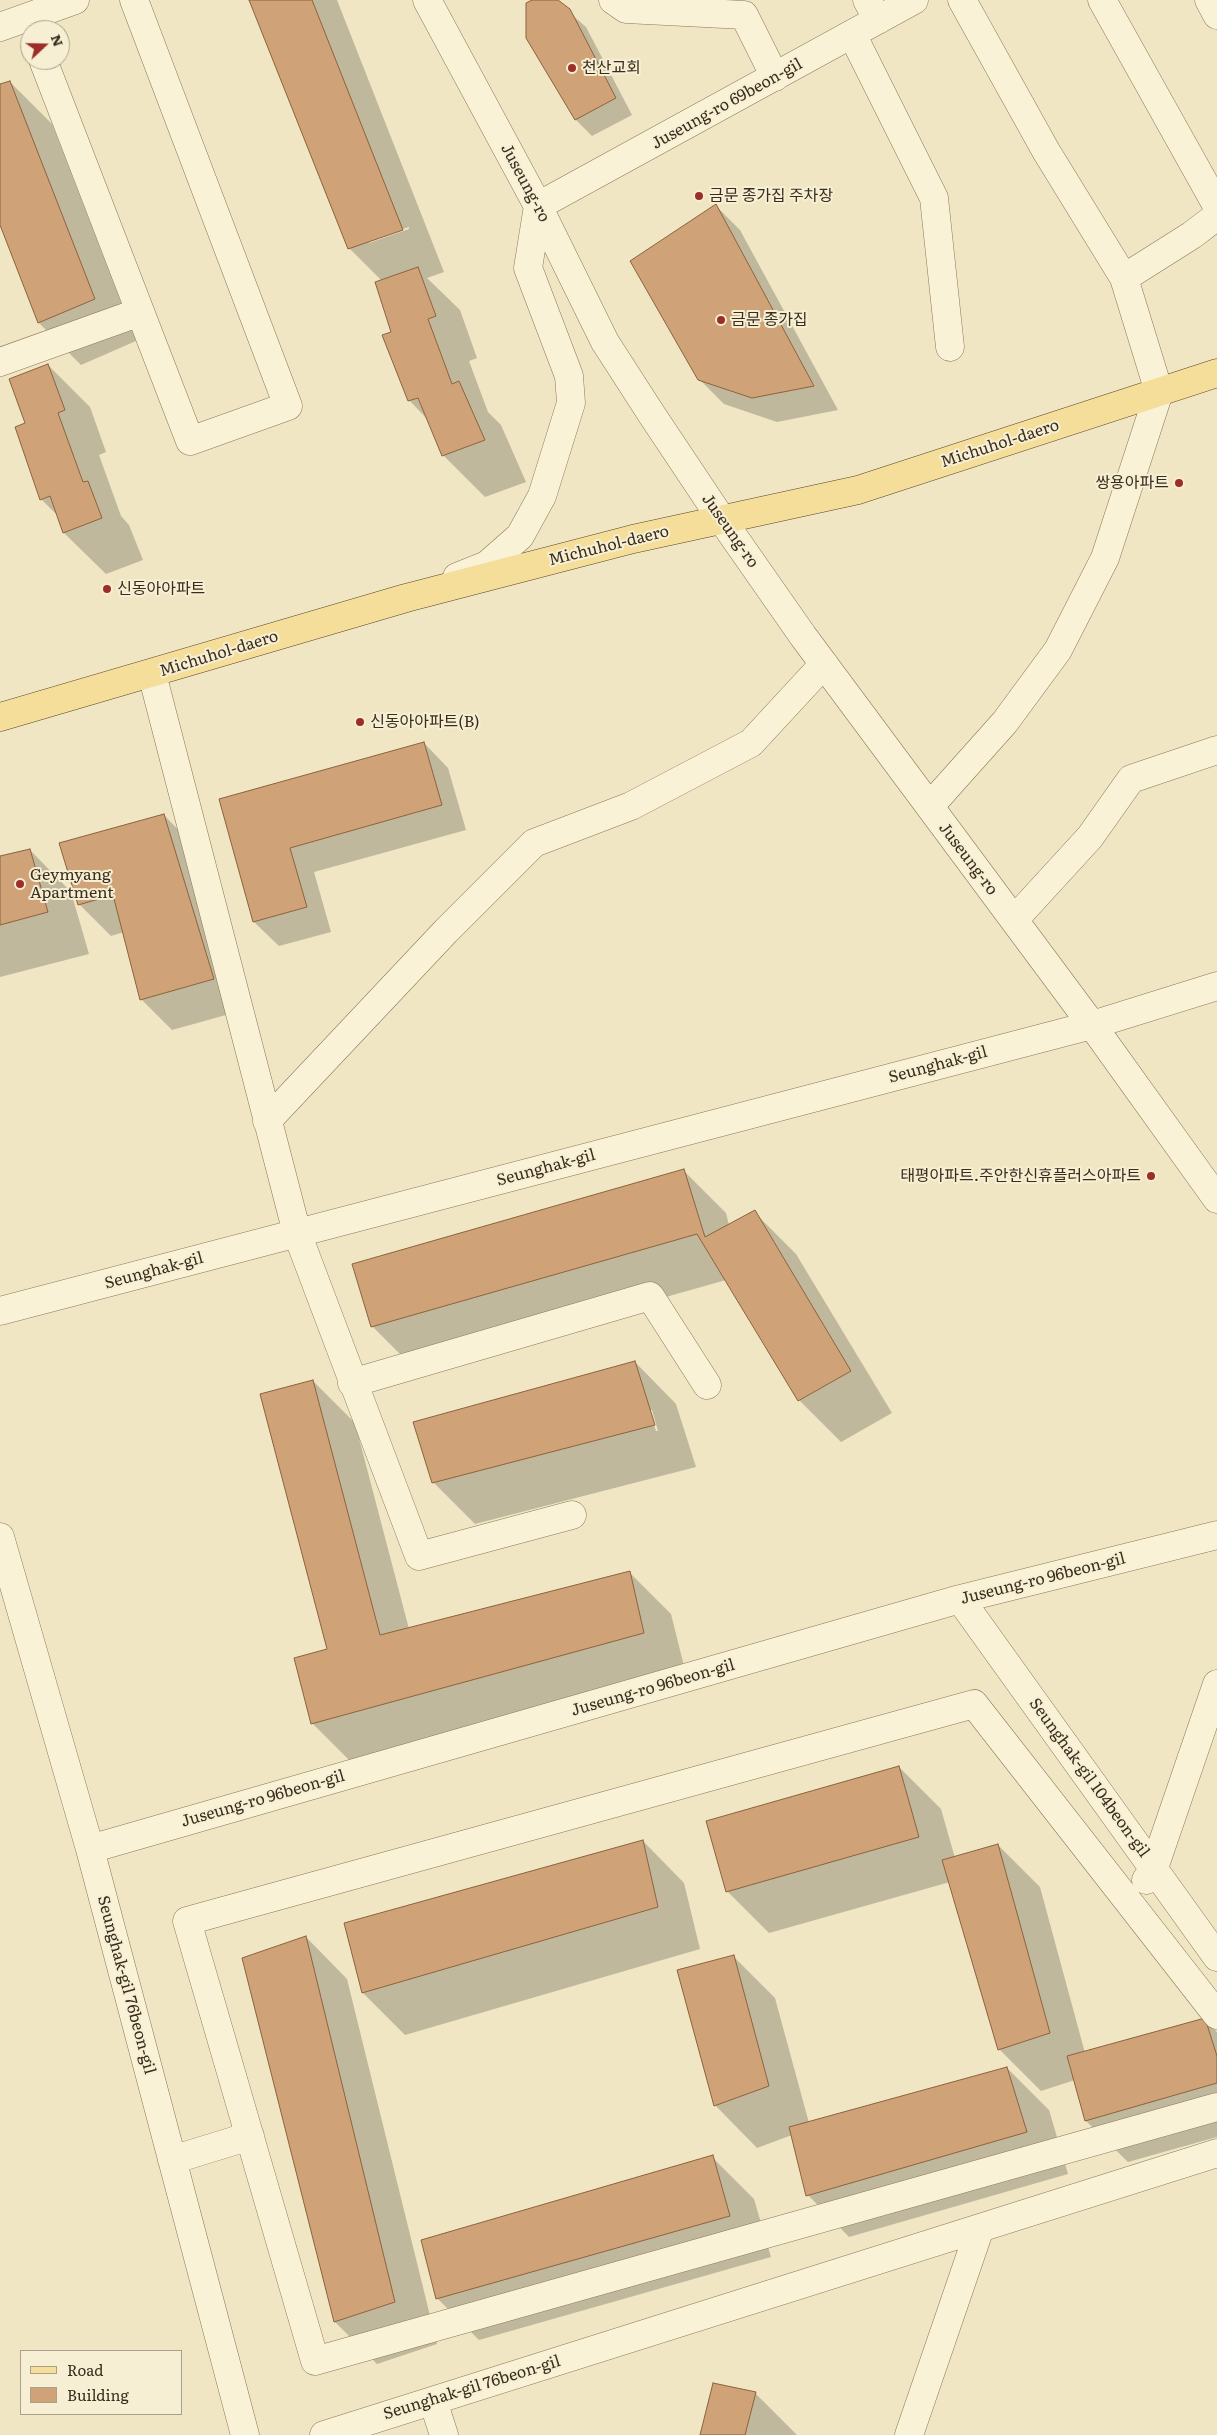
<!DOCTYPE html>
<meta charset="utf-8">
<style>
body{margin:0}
#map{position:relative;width:1217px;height:2435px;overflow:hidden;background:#f0e6c3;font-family:Literata,serif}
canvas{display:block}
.legend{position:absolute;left:20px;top:2350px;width:162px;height:65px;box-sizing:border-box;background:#f7efd3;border:1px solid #aba18b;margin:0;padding:6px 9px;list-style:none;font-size:15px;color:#3a2d1e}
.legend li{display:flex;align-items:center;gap:10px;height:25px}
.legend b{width:25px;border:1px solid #aba18b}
.north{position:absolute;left:20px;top:20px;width:50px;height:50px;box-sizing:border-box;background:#f7efd3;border:1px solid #aba18b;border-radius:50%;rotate:69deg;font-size:14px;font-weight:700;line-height:20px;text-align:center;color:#3a2d1e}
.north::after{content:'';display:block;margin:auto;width:18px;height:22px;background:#9c2e27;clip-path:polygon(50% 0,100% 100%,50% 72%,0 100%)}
</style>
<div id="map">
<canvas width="1217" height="2435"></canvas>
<ul class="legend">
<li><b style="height:6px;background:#f4de99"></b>Road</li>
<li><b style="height:14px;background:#cfa277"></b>Building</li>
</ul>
<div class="north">N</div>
</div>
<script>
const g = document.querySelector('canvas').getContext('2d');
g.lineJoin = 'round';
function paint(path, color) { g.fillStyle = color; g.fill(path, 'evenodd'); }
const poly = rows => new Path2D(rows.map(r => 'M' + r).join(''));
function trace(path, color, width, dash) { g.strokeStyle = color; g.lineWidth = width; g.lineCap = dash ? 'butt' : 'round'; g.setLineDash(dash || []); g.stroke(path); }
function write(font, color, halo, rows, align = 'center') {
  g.font = font + ' Literata,"Noto Sans KR",serif'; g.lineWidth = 4; g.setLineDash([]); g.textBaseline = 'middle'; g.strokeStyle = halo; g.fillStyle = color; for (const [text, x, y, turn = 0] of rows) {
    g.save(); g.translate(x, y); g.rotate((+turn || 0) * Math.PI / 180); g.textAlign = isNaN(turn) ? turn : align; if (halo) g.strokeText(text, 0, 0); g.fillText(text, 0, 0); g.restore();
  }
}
const shadow = poly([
 [250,0,337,0,444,272,427,278,460,310,477,358,469,361,488,412,501,425,526,482,485,497,443,455,429,421,409,400,382,281,349,248],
 [409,227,409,229,369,243,369,240],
 [534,0,555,0,586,27,632,115,592,136,576,120],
 [10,82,52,124,136,341,81,365,39,323,0,221,0,86],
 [716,206,740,230,838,410,777,422,724,404,699,379],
 [48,365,90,407,106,452,99,455,121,516,129,525,143,560,106,574,64,533,58,516,41,499,27,424],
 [424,743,448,768,466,830,314,872,331,932,279,946,254,922,220,800],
 [164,815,195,847,244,1010,172,1030,141,999,124,932,111,936,80,905,61,844],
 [30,850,71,892,89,954,0,977,0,858],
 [684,1171,726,1213,729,1225,754,1212,796,1254,892,1413,841,1442,799,1400,726,1280,414,1368,372,1326],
 [635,1362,676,1404,696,1467,475,1524,433,1482],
 [649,1410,652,1410,658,1431,656,1431],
 [313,1381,355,1423,409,1629,629,1572,671,1614,686,1674,354,1765,312,1723,329,1650],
 [899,1767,941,1809,955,1858,998,1845,1040,1887,1085,2053,1204,2019,1217,2032,1217,2137,1128,2162,1086,2121,1075,2080,1041,2091,999,2049,950,1882,769,1933,727,1891],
 [643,1841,684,1883,700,1949,405,2035,363,1993],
 [306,1937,347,1979,437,2344,377,2364,335,2322,243,1959],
 [733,1956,775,1998,809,2123,1007,2068,1049,2110,1068,2174,849,2237,808,2195,792,2135,757,2148,716,2106,678,1971],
 [712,2157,754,2199,771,2257,479,2340,437,2298],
 [755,2393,797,2435,701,2435]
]);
const building = poly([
 [249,0,312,0,403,230,348,249,249,0],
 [532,0,558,0,570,9,616,98,575,120,526,38,526,3,532,0],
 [10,81,95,299,38,323,0,225,0,84,10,81],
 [716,204,814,386,752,398,698,380,630,261,716,204],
 [418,267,436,316,428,319,452,384,459,381,485,440,442,456,418,398,408,401,382,335,391,332,375,282,418,267],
 [48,364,65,410,58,413,83,482,88,481,102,518,63,533,50,496,40,500,15,427,25,423,9,379,48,364],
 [424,742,442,805,290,848,307,907,253,922,219,799,424,742],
 [164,814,214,979,140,1000,113,895,78,905,59,843,164,814],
 [30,849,48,912,0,925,0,856,30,849],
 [684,1169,705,1237,755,1210,851,1371,798,1401,697,1234,371,1327,352,1264,684,1169],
 [635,1361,655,1425,432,1483,413,1422,635,1361],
 [313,1380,380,1635,630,1571,644,1633,311,1724,294,1658,327,1649,260,1394,313,1380],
 [899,1766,919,1837,726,1892,706,1821,899,1766],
 [643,1840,658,1907,362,1993,344,1923,643,1840],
 [998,1844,1050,2033,998,2050,942,1860,998,1844],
 [306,1936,395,2302,334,2322,242,1958,306,1936],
 [734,1955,769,2086,714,2106,677,1970,734,1955],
 [1205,2018,1217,2056,1217,2083,1085,2121,1067,2056,1205,2018],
 [1007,2067,1027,2132,806,2196,789,2127,1007,2067],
 [713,2155,730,2216,436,2299,421,2240,713,2155],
 [713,2383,756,2392,745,2435,700,2435,713,2383]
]);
const minor = poly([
 [427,0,538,206,605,342,652,415,722,520,803,636,1092,1025,1217,1199],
 [613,0,626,9,744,15,775,77],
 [867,0,878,20],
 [1102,0,1217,206],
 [1209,0,1217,15],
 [0,27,75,0],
 [852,34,934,198,950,347],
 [43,60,190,441,288,406,134,0],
 [1124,278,1192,235,1217,216],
 [0,362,140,312],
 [457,577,487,565,520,536,542,496,571,403,569,376,528,268,538,206,914,0],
 [152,674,297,1233,419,1556,572,1515],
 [930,806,1005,722,1058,650,1105,558,1159,392,1124,278,1046,151,962,0],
 [1014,920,1090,837,1131,779,1217,750],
 [267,1121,446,931,534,843,631,806,751,743,824,664],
 [0,1311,1092,1025,1217,986],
 [352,1383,650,1296,707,1385],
 [0,1537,90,1849,245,2435],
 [960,1599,1217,1957],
 [90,1849,960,1599,1217,1535],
 [1146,1880,1154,1868,1217,1684],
 [1217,2015,974,1704,187,1921,315,2361,1217,2107],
 [172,2160,250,2136],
 [433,2401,444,2435],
 [324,2435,1217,2153],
 [909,2435,980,2228]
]);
const major = poly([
 [0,717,406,598,633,539,858,490,1217,373]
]);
const markers = [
 [572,68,5,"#9c2e27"],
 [699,196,5,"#9c2e27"],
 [721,320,5,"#9c2e27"],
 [1179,483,5,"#9c2e27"],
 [107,589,5,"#9c2e27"],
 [360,722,5,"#9c2e27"],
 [20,884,5,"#9c2e27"],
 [1151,1176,5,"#9c2e27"]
];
const poiNames = [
 ["천산교회",582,68],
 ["금문 종가집 주차장",709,196],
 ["금문 종가집",731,320],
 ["쌍용아파트",1169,483,"right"],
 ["신동아아파트",117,589],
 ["신동아아파트(B)",370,722],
 ["Geymyang",30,875],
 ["Apartment",30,893],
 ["태평아파트.주안한신휴플러스아파트",1141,1176,"right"]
];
const streetNames = [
 ["Juseung-ro 69beon-gil",727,104,-29],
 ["Juseung-ro",525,183,62],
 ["Michuhol-daero",1000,444,-18],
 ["Juseung-ro",730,531,55],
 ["Michuhol-daero",609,546,-14],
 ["Michuhol-daero",219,654,-17],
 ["Juseung-ro",968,859,53],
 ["Seunghak-gil",938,1065,-15],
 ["Seunghak-gil",546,1168,-15],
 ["Seunghak-gil",154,1271,-15],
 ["Juseung-ro 96beon-gil",1043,1579,-14],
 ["Juseung-ro 96beon-gil",653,1688,-16],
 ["Seunghak-gil 104beon-gil",1089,1778,54],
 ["Juseung-ro 96beon-gil",263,1799,-16],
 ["Seunghak-gil 76beon-gil",126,1985,75],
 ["Seunghak-gil 76beon-gil",472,2388,-17]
];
paint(shadow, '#0003');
paint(building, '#cfa277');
trace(building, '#8b623e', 1);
trace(minor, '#8b7759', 29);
trace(major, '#58442d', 29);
trace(minor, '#faf2d6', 28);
trace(major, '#f4de99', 28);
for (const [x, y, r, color] of markers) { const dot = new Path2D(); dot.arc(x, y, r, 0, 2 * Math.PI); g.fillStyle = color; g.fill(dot); trace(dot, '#f7efd3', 2); }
write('16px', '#3a2d1e', '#f7efd3', poiNames, 'left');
write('16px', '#3a2d1e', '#f7efd3', streetNames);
</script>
